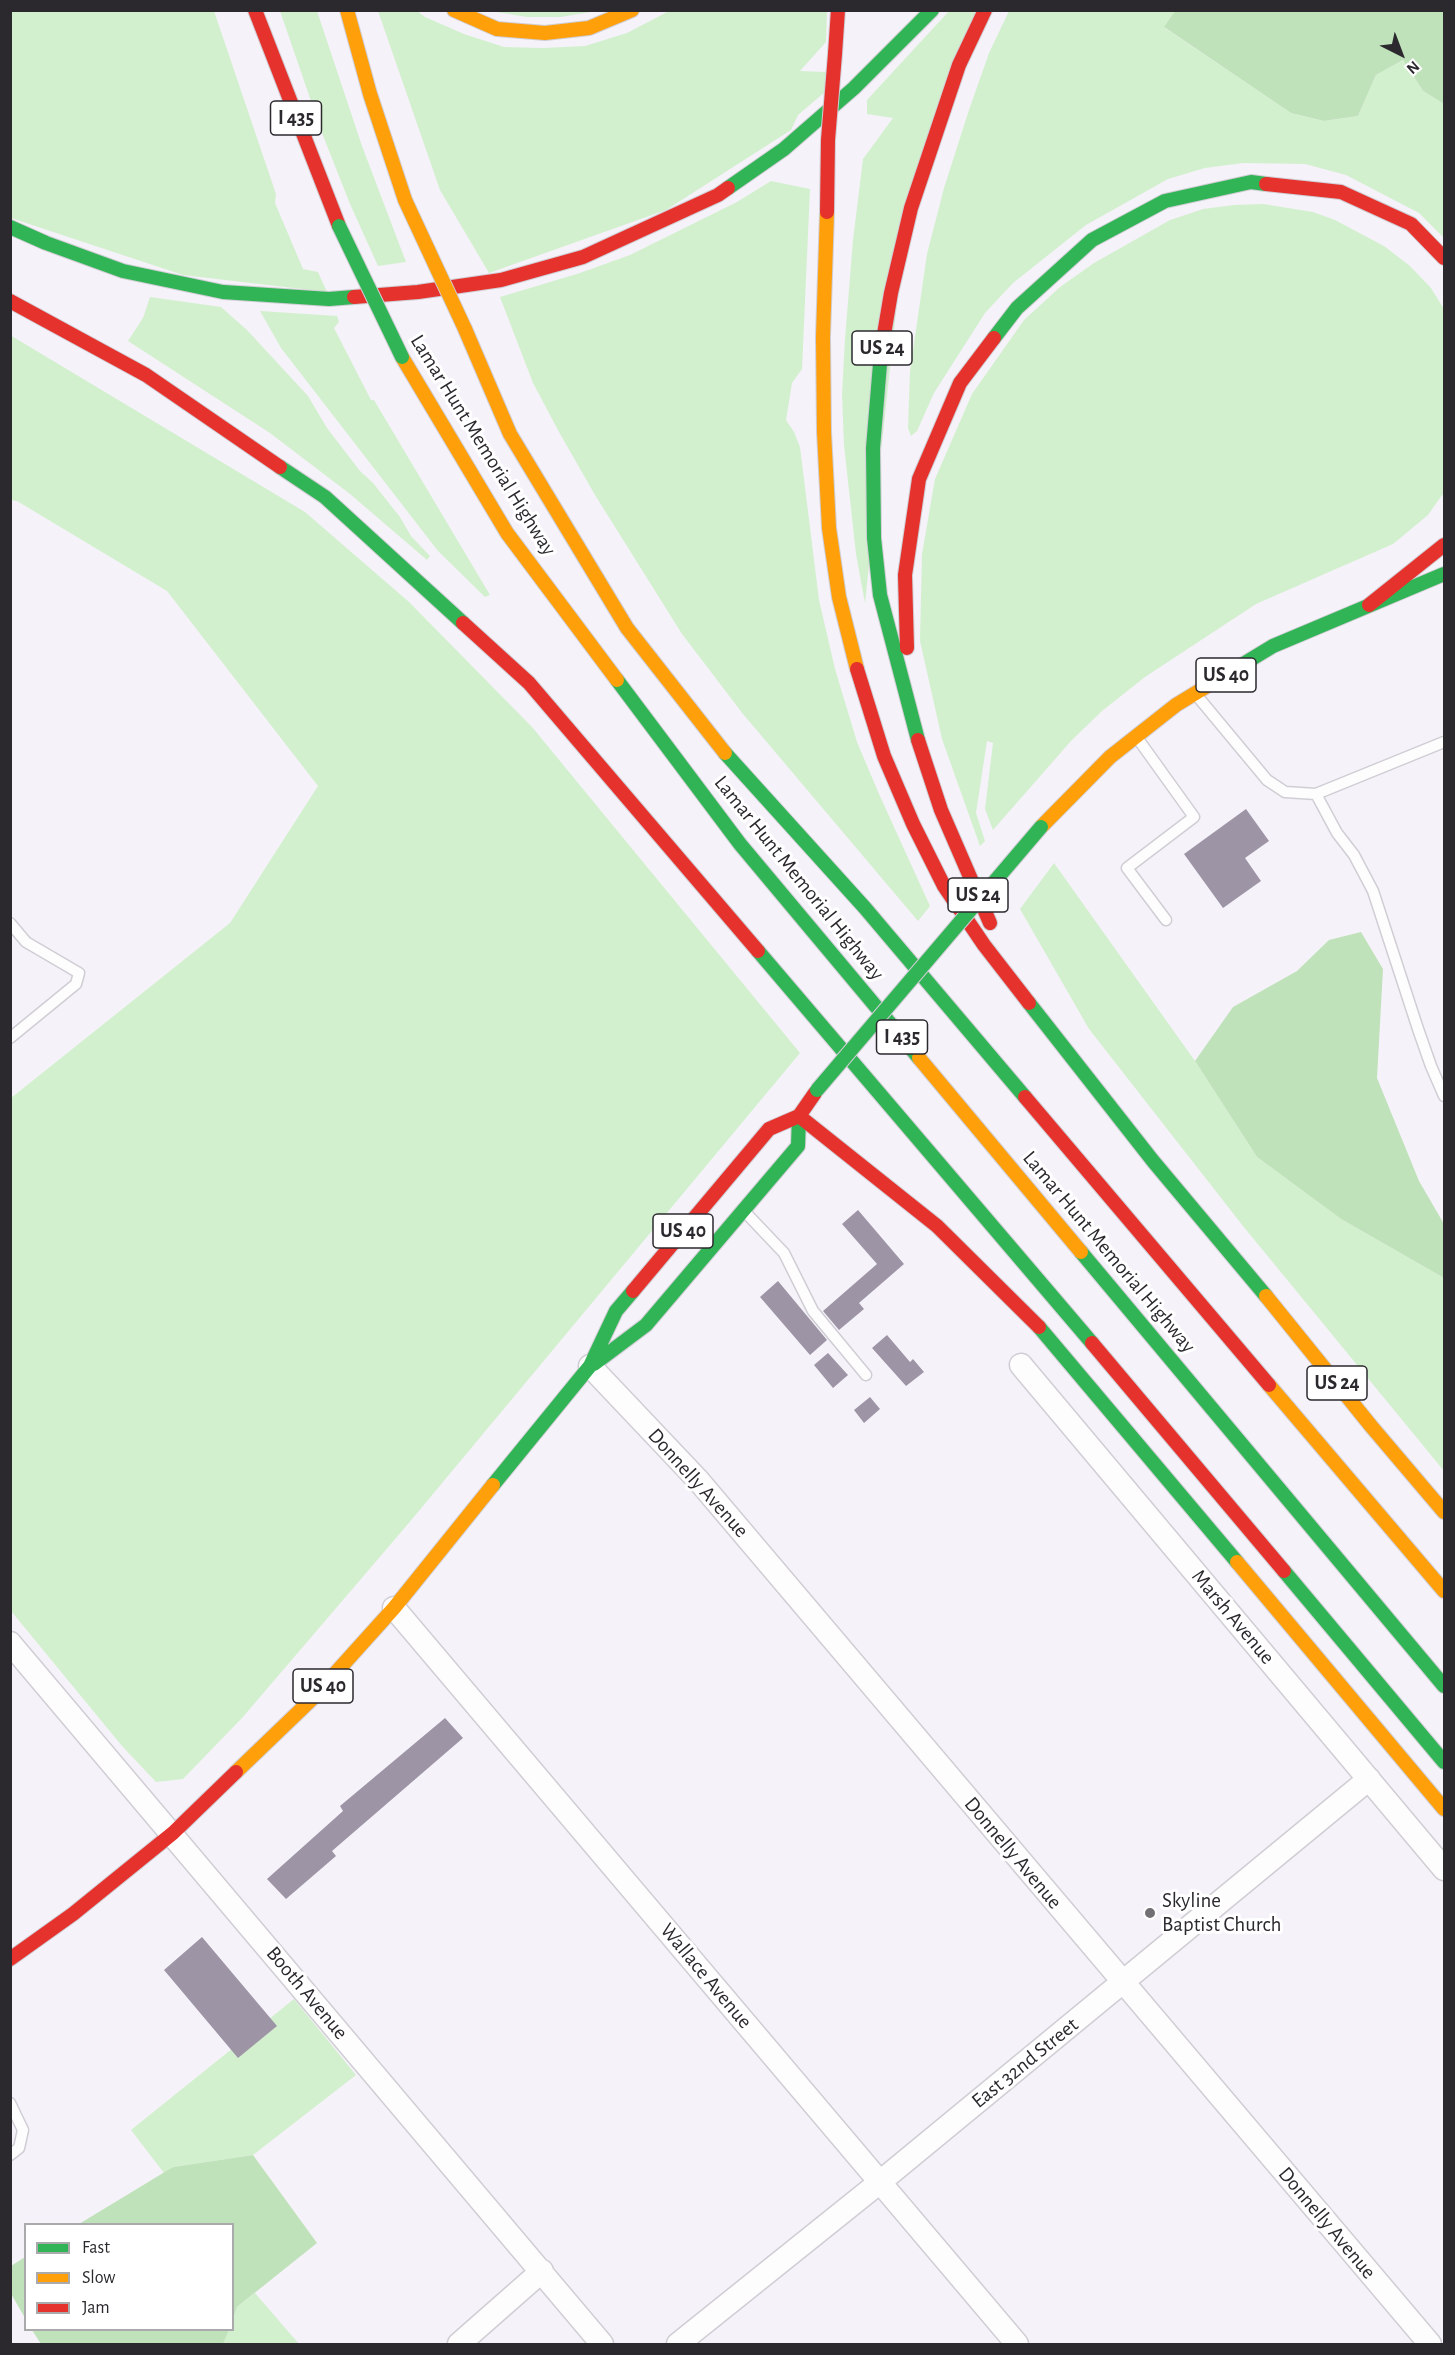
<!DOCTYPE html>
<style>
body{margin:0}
#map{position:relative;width:1455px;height:2355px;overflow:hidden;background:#f5f2f9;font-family:"Alegreya Sans",sans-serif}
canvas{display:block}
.frame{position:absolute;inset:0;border:12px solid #2b292e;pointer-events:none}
.legend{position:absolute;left:24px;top:2223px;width:210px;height:108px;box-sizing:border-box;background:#fff;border:2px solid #aaa9ab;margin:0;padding:8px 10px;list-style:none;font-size:18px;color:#2b292e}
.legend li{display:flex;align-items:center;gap:12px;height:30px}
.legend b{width:30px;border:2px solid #aaa9ab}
.north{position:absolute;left:1371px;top:24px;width:60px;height:60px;-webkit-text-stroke:4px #fff;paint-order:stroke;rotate:138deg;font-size:16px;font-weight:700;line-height:24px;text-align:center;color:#2b292e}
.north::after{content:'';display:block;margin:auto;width:21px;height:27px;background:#2b292e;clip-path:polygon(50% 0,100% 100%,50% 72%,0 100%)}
</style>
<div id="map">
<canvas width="1455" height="2355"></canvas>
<div class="frame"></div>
<ul class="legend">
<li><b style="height:8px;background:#30b455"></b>Fast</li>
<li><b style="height:8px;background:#ff9f0a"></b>Slow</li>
<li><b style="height:8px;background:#e5322d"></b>Jam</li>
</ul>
<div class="north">N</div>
</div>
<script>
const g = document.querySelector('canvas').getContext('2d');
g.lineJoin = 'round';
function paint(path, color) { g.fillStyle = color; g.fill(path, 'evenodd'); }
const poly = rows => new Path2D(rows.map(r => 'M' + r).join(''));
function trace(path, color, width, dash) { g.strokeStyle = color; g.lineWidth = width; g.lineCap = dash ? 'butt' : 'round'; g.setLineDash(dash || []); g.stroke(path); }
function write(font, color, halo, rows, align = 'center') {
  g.font = font + ' "Alegreya Sans",sans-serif'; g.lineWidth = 6; g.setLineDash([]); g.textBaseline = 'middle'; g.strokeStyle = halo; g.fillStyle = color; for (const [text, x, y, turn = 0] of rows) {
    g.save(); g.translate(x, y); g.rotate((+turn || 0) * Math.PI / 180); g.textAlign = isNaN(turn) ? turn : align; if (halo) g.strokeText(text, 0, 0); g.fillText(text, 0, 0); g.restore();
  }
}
const green = poly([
 [11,11,214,11,276,194,275,203,303,269,318,272,327,292,183,275,11,218],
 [280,11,317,11,362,146,406,262,378,266,350,204,322,133],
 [378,11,417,11,425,17,464,34,504,47,543,48,585,46,627,33,669,11,827,11,826,42,800,71,826,72,825,92,798,115,791,130,666,210,489,273,440,190],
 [490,11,597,11,561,17,527,17],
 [949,11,979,11,907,209,865,603,856,554,844,445,842,394,845,339,853,240,863,159,893,118,867,114,867,100],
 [1009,11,1175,11,1165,28,1291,113,1324,121,1358,116,1376,75,1403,60,1423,91,1444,104,1444,238,1419,213,1346,175,1305,164,1243,163,1205,168,1168,179,1086,225,1013,283,985,313,934,393,917,431,911,436,908,428,910,371,927,254,944,188,968,113,989,53],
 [771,181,810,189,802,369,792,383,786,420,794,432,800,447,819,600,835,669,857,742,879,794,930,906,918,921,743,714,682,634,595,495,559,432,533,383,500,297,580,273,630,255,737,202],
 [1263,204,1313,212,1335,220,1384,246,1410,266,1431,288,1444,309,1444,496,1442,495,1428,515,1393,544,1256,604,1145,677,1102,711,1071,741,993,830,985,809,993,743,987,741,976,813,985,841,980,846,942,739,920,641,922,554,935,479,972,394,1024,320,1060,287,1094,263,1170,220,1203,209,1234,205],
 [150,297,221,307,247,330,308,396,327,428,360,471,373,483,400,517,411,536,430,556,427,560,350,494,270,433,128,341,143,318],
 [260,311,337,316,339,322,334,328,371,400,374,400,490,595,485,597,438,551,281,348],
 [10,335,305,512,409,602,532,727,800,1053,408,1524,242,1718,183,1779,156,1782,122,1746,11,1611,11,1098,230,923,318,786,167,591,17,501,11,500],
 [1054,863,1195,1061,1257,1157,1341,1219,1444,1278,1444,1471,1243,1226,1089,1029,1020,909],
 [294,1999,356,2075,253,2155,173,2167,164,2173,131,2130],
 [255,2293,299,2344,223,2344,229,2330,232,2330,233,2319,237,2307]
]);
const forest = poly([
 [1175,11,1444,11,1444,104,1423,91,1403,60,1376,75,1358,116,1324,121,1291,113,1164,27],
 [1361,932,1383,969,1377,1078,1419,1181,1444,1224,1444,1278,1341,1219,1257,1157,1195,1061,1233,1007,1297,971,1329,940],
 [253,2155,317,2243,237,2307,233,2319,232,2224,79,2224,173,2167],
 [25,2257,25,2318,10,2292,11,2266],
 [32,2330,229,2330,223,2344,41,2344]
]);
const building = poly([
 [1246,809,1269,841,1245,858,1261,881,1223,908,1184,854],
 [858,1210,904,1264,859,1303,864,1309,839,1330,823,1311,877,1264,842,1224],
 [778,1281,827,1340,810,1355,760,1297],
 [887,1335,910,1362,913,1359,924,1372,906,1386,872,1348],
 [828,1353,848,1375,833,1388,814,1365],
 [870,1397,880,1409,864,1423,854,1410],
 [445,1718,463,1738,332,1851,336,1856,286,1899,267,1879,343,1811,340,1806],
 [202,1937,277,2026,238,2058,164,1970]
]);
const lane = poly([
 [1198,697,1267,780,1285,792,1316,794,1444,742],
 [1138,739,1194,817,1127,868,1166,920],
 [1316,794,1337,833,1354,855,1373,891,1418,1029,1431,1066,1444,1096],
 [10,923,26,942,79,973,76,984,10,1038],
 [745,1212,784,1253,813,1311,866,1375],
 [10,2103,23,2130,19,2148,10,2155]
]);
const street = poly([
 [1021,1365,1444,1869],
 [590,1366,698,1480,1430,2344],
 [394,1608,1017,2344],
 [10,1643,602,2344],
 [459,2344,542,2271],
 [678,2344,880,2182,1369,1779]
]);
const fast = poly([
 [728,188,784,149,854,88,932,10],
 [10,227,46,243,123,271,223,292,329,299,354,297],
 [994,338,1017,308,1092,240,1165,201,1251,182,1266,184],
 [881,352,873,448,874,538,880,595,918,740],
 [280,467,325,497,463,623],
 [1240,666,1273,646,1444,574],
 [617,680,740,844,919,1058],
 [725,753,865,908,1025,1097],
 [758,951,1092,1343],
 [1029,1003,1153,1161,1266,1296],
 [1081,1252,1444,1686],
 [1039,1327,1237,1562],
 [594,1364,646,1325,798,1146,799,1116],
 [493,1485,590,1366,616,1311,633,1291],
 [1284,1571,1444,1762]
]);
const slow = poly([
 [347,10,370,94,405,200],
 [454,10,497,29,545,33,589,28,632,10],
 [827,212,823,337,824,432,829,528,839,597,857,669],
 [465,329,510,434,627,628,725,753],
 [402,357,507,533,617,680],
 [1041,827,1110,757,1176,705,1240,666],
 [919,1058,1081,1252],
 [1266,1296,1371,1426,1444,1512],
 [1269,1385,1444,1591],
 [1237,1562,1444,1809],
 [236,1772,313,1698,394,1608,493,1485]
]);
const jam = poly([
 [255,10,339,226],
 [835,54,838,10],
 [1266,184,1341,192,1411,224,1444,258],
 [354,297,418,292,501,280,583,257,718,195,728,188],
 [10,301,146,375,280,467],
 [881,352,891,293,911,208,959,65,985,10],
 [1369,605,1444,545],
 [463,623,529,683,758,951],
 [907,648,905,575,919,479,960,383,994,338],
 [857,669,884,756,913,824,944,886,984,945,1029,1003],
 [918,740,941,810,990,923],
 [1025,1097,1269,1385],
 [799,1116,937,1226,1039,1327],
 [633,1291,769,1129,799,1116,815,1093],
 [1092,1343,1284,1571],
 [10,1959,73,1914,173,1833,236,1772]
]);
const fastBridge = poly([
 [339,226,402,357],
 [817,1090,1041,827]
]);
const slowBridge = poly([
 [405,200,465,329]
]);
const jamBridge = poly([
 [827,212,828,140,835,54]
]);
const markers = [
 [1150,1913,6,"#726f75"]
];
const shields = [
 [296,118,51],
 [882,348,60],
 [1226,675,60],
 [978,895,60],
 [902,1037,51],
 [683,1231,60],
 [1337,1383,60],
 [323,1686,60]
];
const shieldNames = [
 ["I 435",296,118],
 ["US 24",882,348],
 ["US 40",1226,675],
 ["US 24",978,895],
 ["I 435",902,1037],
 ["US 40",683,1231],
 ["US 24",1337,1383],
 ["US 40",323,1686]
];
const streetNames = [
 ["Lamar Hunt Memorial Highway",483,445,58],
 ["Lamar Hunt Memorial Highway",799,878,51],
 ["Lamar Hunt Memorial Highway",1109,1252,50],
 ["Donnelly Avenue",698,1483,48],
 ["Marsh Avenue",1233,1617,50],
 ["Donnelly Avenue",1013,1853,50],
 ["Wallace Avenue",706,1976,50],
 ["Booth Avenue",307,1993,50],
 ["East 32nd Street",1025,2063,-39],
 ["Donnelly Avenue",1327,2223,50]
];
const poiNames = [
 ["Skyline",1162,1901],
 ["Baptist Church",1162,1925]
];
paint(green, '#d3f0ce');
paint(forest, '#c0e2ba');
paint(building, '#9d94a6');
trace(lane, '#d0ced4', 13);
trace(street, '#d0ced4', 25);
trace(fast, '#d0ced4', 16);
trace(slow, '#d0ced4', 16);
trace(jam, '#d0ced4', 16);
trace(lane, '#fefdfe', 10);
trace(street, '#fefdfe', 22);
trace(fast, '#30b455', 14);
trace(slow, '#ff9f0a', 14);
trace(jam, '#e5322d', 14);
trace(fastBridge, '#d0ced4', 16, []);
trace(slowBridge, '#d0ced4', 16, []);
trace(jamBridge, '#d0ced4', 16, []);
trace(fastBridge, '#30b455', 14);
trace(slowBridge, '#ff9f0a', 14);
trace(jamBridge, '#e5322d', 14);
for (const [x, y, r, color] of markers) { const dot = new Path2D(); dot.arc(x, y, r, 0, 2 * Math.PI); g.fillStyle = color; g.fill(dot); trace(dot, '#fff', 2); }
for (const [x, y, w] of shields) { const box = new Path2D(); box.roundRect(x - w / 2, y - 17, w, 34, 4.5); g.fillStyle = '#fff'; g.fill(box); trace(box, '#2b292e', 1.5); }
write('bold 20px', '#2b292e', null, shieldNames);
write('21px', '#2b292e', '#fff', streetNames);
write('21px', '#2b292e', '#fff', poiNames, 'left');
</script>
